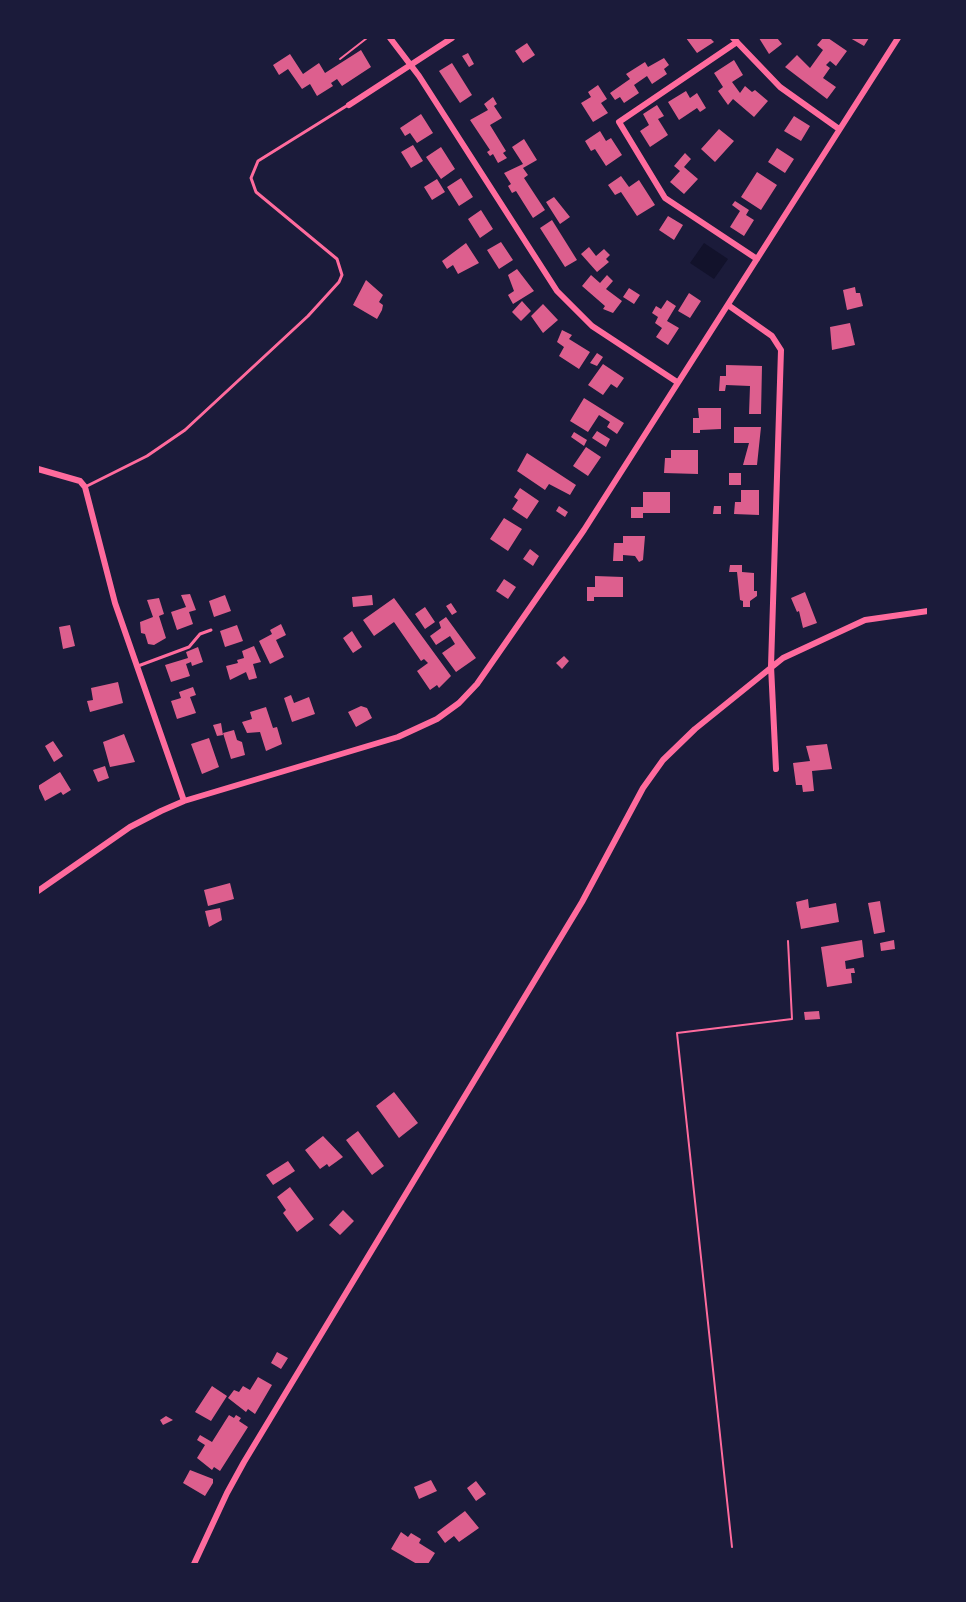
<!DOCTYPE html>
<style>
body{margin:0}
#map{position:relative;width:966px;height:1602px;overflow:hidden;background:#1b1b3a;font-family:"Space Grotesk",sans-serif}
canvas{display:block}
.frame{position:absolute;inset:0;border:39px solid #1b1b3a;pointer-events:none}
</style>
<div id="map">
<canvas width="966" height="1602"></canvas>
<div class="frame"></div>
</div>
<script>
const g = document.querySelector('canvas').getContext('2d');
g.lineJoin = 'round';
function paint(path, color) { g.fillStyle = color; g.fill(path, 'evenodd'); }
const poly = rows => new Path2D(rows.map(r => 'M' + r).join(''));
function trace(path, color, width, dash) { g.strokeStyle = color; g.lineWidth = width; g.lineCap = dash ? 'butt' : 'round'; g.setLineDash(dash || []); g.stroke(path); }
const water = poly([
 [704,243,728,259,714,279,690,263]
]);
const building = poly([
 [686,38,710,38,714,42,697,53],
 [759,38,777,38,782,44,769,54],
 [823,38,828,38,847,51,836,66,830,61,826,65,830,68,823,78,836,87,827,99,785,67,797,55,810,68,823,50,817,45],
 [850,38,869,38,864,46],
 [527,43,535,55,523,63,515,51],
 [361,50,371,67,342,86,337,79,331,83,333,86,317,96,310,84,302,89,288,69,279,75,273,65,290,54,303,74,319,63,325,73],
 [468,53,474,64,469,67,462,56],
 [664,58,669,65,664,69,667,74,652,84,647,76,634,85,639,93,624,103,620,97,615,100,610,93,630,79,626,74,645,62,648,67],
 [734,60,743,75,732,82,740,93,745,86,752,92,755,90,768,101,754,117,733,99,728,105,718,91,723,87,714,73],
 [452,63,472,95,460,103,439,71],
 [598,85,607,99,601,103,608,113,593,122,581,103,591,97,588,92],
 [686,91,690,98,697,93,706,108,700,112,697,108,679,120,668,102],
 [493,97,497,104,494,106,502,118,490,125,506,151,503,153,507,158,498,163,493,154,490,156,487,152,490,150,470,120,488,110,484,104],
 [657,105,664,116,658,119,668,135,650,147,640,131,649,125,643,114],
 [421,114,433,133,417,143,410,133,405,136,400,128],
 [794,116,810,126,801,141,784,131],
 [719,129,734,141,715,162,701,149],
 [600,131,606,141,611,138,622,155,606,166,595,149,591,151,585,141],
 [524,139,537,160,523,168,528,175,524,178,545,210,533,218,516,191,512,193,508,186,511,184,504,173,523,164,512,147],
 [413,145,423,161,411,168,401,152],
 [441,147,455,169,441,179,426,157],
 [777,148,794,159,785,173,768,162],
 [685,153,691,159,684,167,698,179,684,194,670,182,680,171,674,166],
 [757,172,777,185,761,210,741,197],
 [621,176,629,187,639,180,655,205,637,216,621,192,615,195,608,185],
 [461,178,473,197,459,206,447,187],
 [437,179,445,192,432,200,424,187],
 [554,197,570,217,560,224,546,202],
 [735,201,749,210,746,215,754,220,744,236,730,227,740,211,732,205],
 [481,210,493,229,480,238,468,219],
 [668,216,683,225,674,240,659,230],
 [552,220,577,260,565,267,540,228],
 [501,242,513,260,499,269,487,250],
 [466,243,479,263,458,274,453,265,447,269,442,261],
 [589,247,596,256,604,249,610,255,606,259,609,262,597,272,581,254],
 [517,269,534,291,513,304,508,295,514,291,508,275],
 [591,275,600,283,607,275,613,281,606,289,622,301,613,313,603,309,605,306,582,286],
 [366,280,383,295,379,302,383,305,382,310,377,319,353,305],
 [855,287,856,293,860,293,863,306,847,310,843,290],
 [629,288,640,295,634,304,623,297],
 [689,293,701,301,690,318,678,311],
 [667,300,676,306,667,321,679,328,668,345,656,337,662,328,655,323,658,317,652,313,656,306,661,309],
 [522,301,531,311,521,321,512,312],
 [543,304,558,320,543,333,531,316],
 [850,323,855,345,832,350,830,327],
 [562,330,572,335,569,339,590,352,579,369,559,356,564,347,557,342],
 [597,353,603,357,597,366,590,363],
 [603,364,624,378,617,388,611,384,603,395,588,385],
 [726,365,762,366,761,414,749,414,750,386,726,385,725,391,719,391,720,376,726,376],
 [584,398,624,423,617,434,607,427,610,422,599,415,588,432,570,421],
 [698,408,721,408,721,429,700,430,700,433,693,433,693,418,699,418],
 [734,427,761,427,757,465,743,465,749,443,734,443],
 [597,431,610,439,606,447,592,438],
 [574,432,587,440,584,446,571,437],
 [586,447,601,457,588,476,573,466],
 [671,450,698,450,698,474,664,473,665,458,671,458],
 [527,453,576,485,570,495,549,484,545,490,517,471],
 [729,473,741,473,741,485,729,485],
 [520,488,539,501,527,519,512,509,518,500,514,497],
 [741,490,759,490,759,515,734,514,735,502,741,502],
 [643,492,670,492,670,513,643,513,643,518,631,518,631,507,643,507],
 [559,506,568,512,565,517,556,511],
 [714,506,721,506,721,514,713,514],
 [504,518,522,529,508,551,490,539],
 [623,536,645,536,643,560,639,562,635,556,623,555,623,561,613,561,614,543,623,543],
 [530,549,539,556,533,566,523,559],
 [730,565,742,565,742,572,754,573,754,591,757,591,757,596,750,601,750,607,743,607,743,601,740,600,737,572,729,572],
 [595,576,623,577,623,597,594,597,594,601,587,601,587,587,595,587],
 [504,579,516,587,508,599,496,591],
 [805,592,817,623,803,628,799,611,797,612,791,598],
 [190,594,196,610,189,612,193,624,177,630,171,612,186,607,181,595],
 [225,595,231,611,214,617,209,601],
 [372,595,373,605,353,607,352,597],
 [159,598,164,614,159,616,166,638,154,645,148,644,145,634,141,633,140,622,153,617,147,600],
 [394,598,451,676,439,688,437,685,430,690,417,671,428,663,424,659,421,661,394,622,374,636,363,620],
 [451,603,457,612,452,615,446,606],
 [425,607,435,622,425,629,415,614],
 [446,617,476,658,456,672,442,653,455,644,450,636,436,645,430,636,441,628,439,622],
 [281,624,286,635,276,640,284,657,270,664,259,641,272,634,270,630],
 [70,625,75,646,63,649,59,627],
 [237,625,243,641,225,647,220,631],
 [352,631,362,647,353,653,343,638],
 [254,646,261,662,253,664,257,678,249,680,246,672,230,680,226,666,238,663,237,660,244,658,242,651],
 [198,647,203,662,192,666,191,662,186,664,190,676,171,682,165,665,188,658,186,652],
 [564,656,569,661,562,669,556,663],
 [118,682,123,703,90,712,87,701,93,700,91,688],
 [193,687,196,695,190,697,196,713,177,719,171,701,181,698,179,692],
 [291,695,294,703,309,697,315,714,292,722,284,698],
 [361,706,367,708,372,718,356,727,348,712],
 [266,707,273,728,277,727,282,744,266,751,260,732,247,733,242,722,252,719,250,712],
 [221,723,223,735,217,736,213,725],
 [234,730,237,740,242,742,245,755,231,759,223,733],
 [124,734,135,762,110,767,103,742],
 [209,738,219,767,202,774,191,744],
 [53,741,63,756,54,762,45,746],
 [827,744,832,769,812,771,814,791,803,792,802,785,796,785,793,763,810,761,806,746],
 [105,766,109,778,98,782,93,770],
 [60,772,71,790,63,795,61,792,45,801,38,786],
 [230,883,234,899,208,906,204,890],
 [808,899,809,908,836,903,839,922,801,929,796,902],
 [880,901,885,932,874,934,868,903],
 [220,908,222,920,209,927,205,911],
 [862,940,864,957,845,961,846,969,854,968,855,973,851,973,852,983,827,987,821,947],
 [894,940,895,949,881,951,880,943],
 [819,1011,820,1019,805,1020,804,1012],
 [394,1092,418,1123,399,1138,376,1106],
 [358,1131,384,1166,372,1175,346,1140],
 [323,1136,343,1157,329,1167,327,1164,320,1169,305,1150],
 [288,1161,295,1171,273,1185,266,1175],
 [290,1187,314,1219,297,1232,283,1213,286,1210,277,1197],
 [343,1210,354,1221,340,1235,329,1225],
 [277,1352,288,1358,281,1369,271,1363],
 [258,1377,272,1385,255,1414,248,1409,246,1412,228,1398,234,1390,239,1392,243,1386,250,1390],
 [212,1386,227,1396,211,1421,195,1412],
 [229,1415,234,1418,236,1415,241,1418,239,1421,248,1427,220,1471,214,1467,212,1470,197,1458,205,1445,197,1440,200,1435,212,1442],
 [166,1416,173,1420,163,1425,160,1420],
 [190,1470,213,1479,213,1483,205,1496,183,1483],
 [431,1480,437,1491,419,1499,414,1487],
 [476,1481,486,1494,476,1501,467,1488],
 [465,1511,479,1528,459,1542,454,1536,445,1543,437,1532],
 [401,1532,408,1537,411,1533,421,1539,419,1543,435,1553,428,1564,417,1564,391,1549]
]);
const path = poly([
 [340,59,367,38],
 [732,1547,677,1033,792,1019,788,941]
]);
const service = poly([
 [85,487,147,456,185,430,308,316,339,282,342,275,337,259,256,192,251,178,258,161,348,105],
 [138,666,189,647,200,634,211,630]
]);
const minor = poly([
 [390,38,419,76,557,291,592,326,677,382],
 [733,38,780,87,839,129],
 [737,42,619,122,665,198,757,259],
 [349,105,452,38],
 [728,305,772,336,781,350,771,666,776,769],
 [38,469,80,481,85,487,115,603,184,801],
 [38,891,130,827,161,811,184,801,398,737,437,719,459,703,477,684,584,530,898,38],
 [194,1564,227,1493,244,1462,582,902,643,788,663,760,695,729,783,658,865,620,928,611]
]);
paint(water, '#12122b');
paint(building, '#dd5f8e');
trace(path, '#ff6b9d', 2);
trace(service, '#ff6b9d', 3);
trace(minor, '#ff6b9d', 6);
</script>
